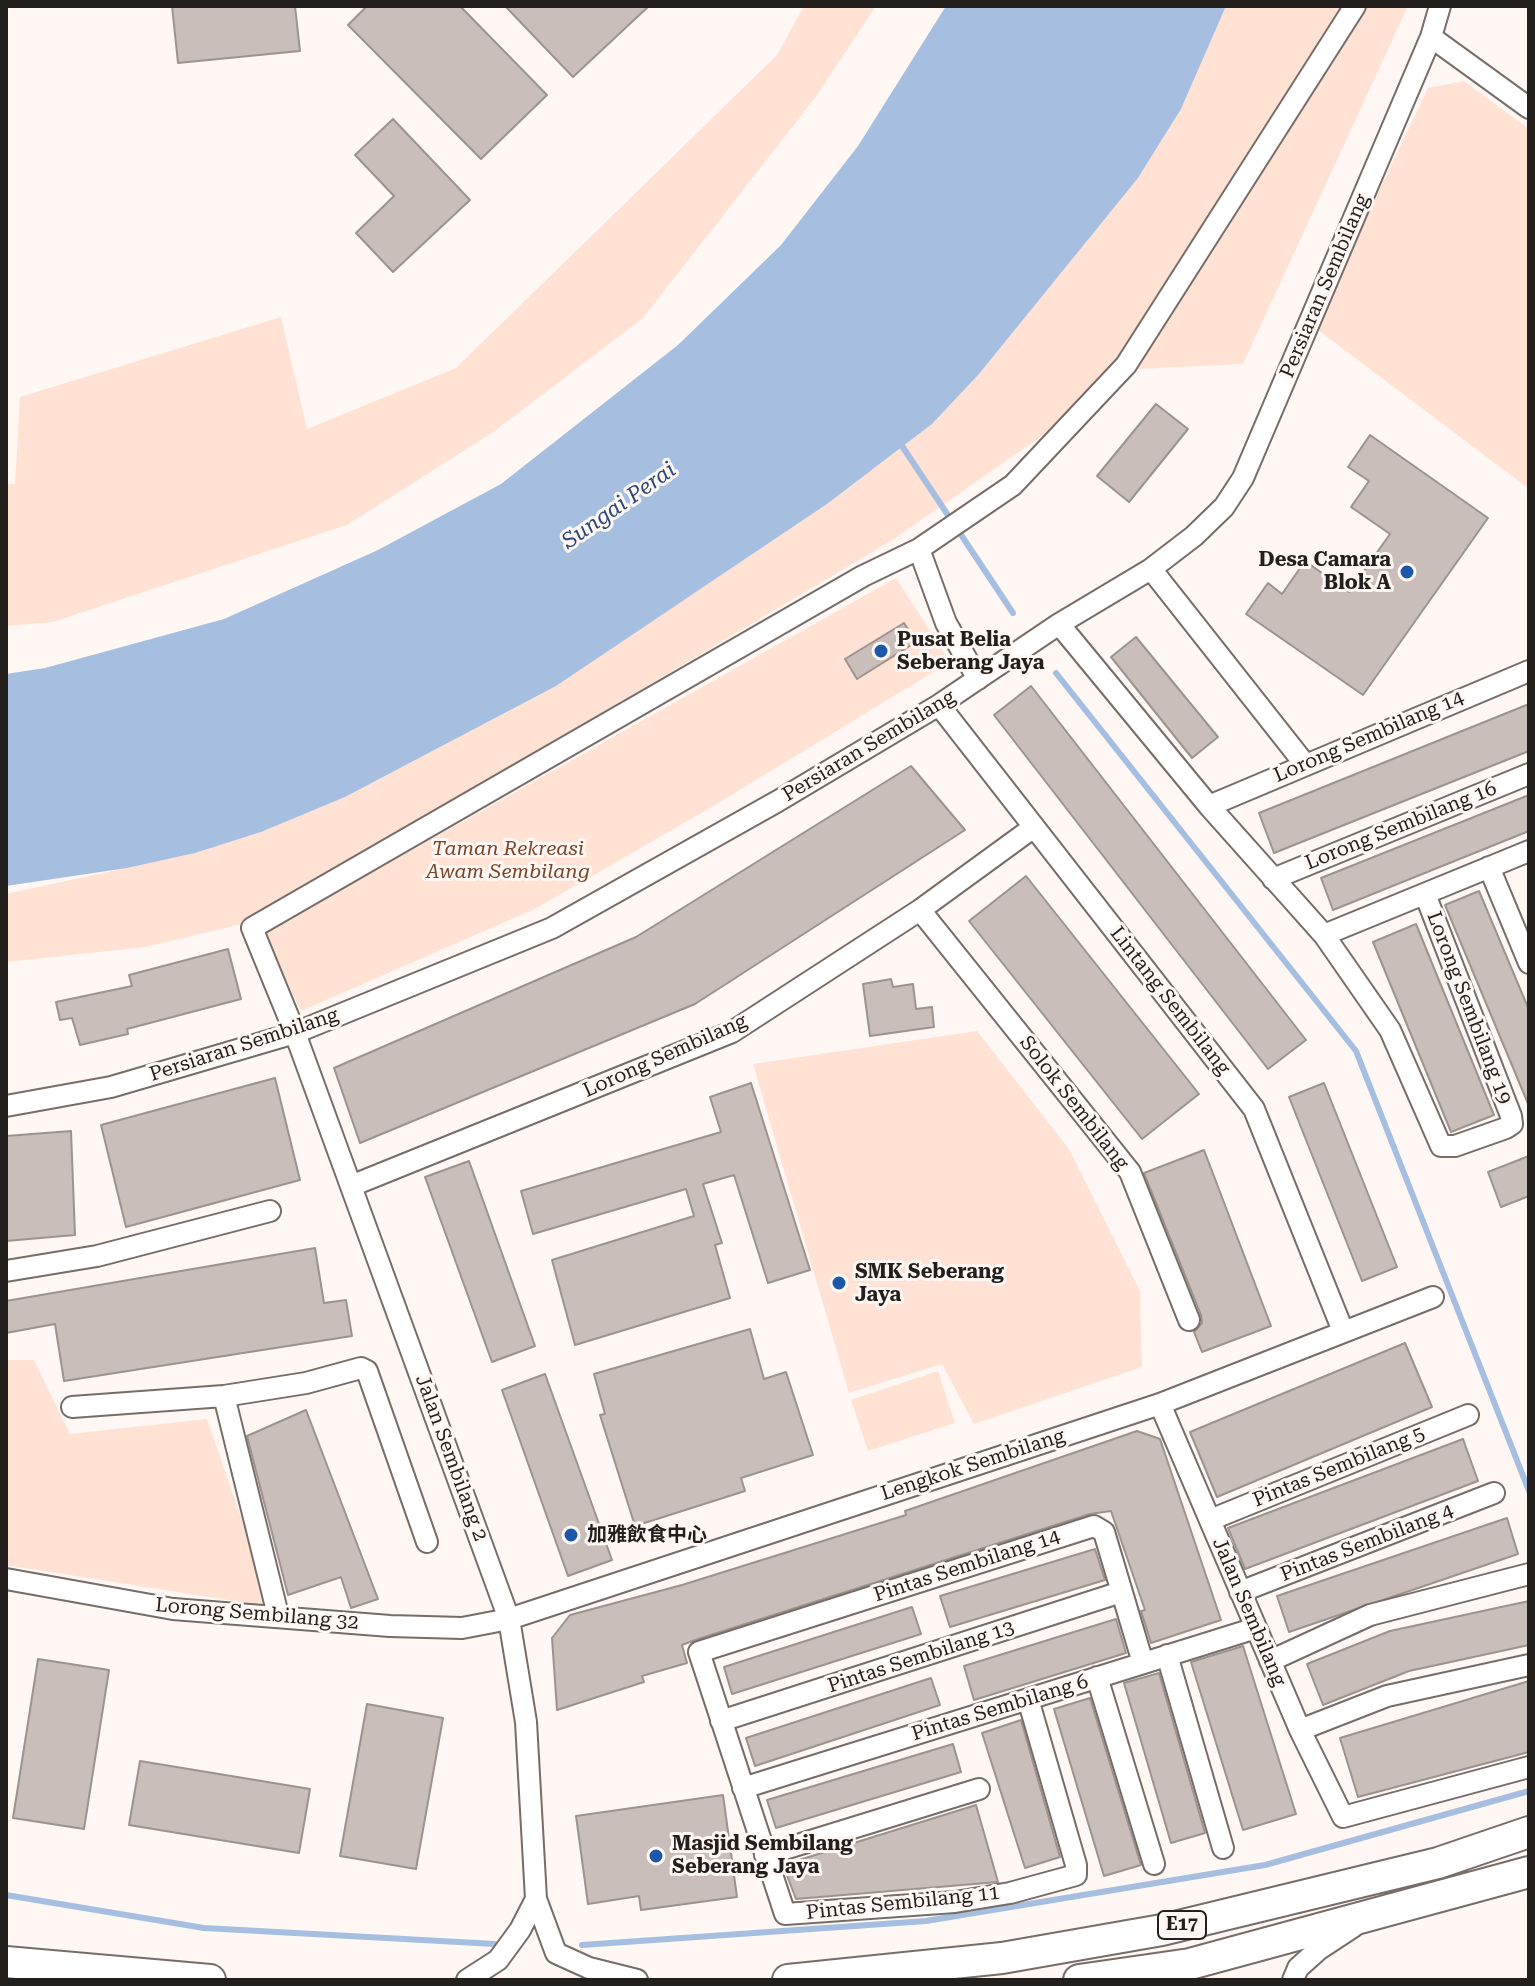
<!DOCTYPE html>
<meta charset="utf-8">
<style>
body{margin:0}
#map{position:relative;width:1535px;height:1986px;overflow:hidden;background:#fef7f4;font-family:"Roboto Serif",serif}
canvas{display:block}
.frame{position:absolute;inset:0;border:8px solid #231f1d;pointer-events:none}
</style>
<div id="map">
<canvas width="1535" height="1986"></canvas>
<div class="frame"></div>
</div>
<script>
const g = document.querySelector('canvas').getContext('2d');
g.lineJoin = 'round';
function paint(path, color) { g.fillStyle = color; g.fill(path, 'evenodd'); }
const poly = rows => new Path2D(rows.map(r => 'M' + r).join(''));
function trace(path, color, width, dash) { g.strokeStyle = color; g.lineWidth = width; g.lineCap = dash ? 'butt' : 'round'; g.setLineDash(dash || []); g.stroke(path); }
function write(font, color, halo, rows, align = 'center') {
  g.font = font + ' "Roboto Serif","Noto Sans SC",serif'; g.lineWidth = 6; g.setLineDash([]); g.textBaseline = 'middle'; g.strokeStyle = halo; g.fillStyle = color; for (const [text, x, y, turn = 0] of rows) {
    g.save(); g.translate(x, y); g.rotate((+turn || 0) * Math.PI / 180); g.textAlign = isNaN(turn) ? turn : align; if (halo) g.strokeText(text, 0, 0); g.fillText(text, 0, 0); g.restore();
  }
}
const green = poly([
 [804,6,876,6,815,98,643,318,492,433,347,525,53,622,6,626,6,484,15,484,20,397,281,317,307,429,456,368,777,55],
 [1226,6,1408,6,1243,364,1138,369,891,541,250,922,146,947,6,962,6,894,195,853,261,832,345,797,556,686,827,504,932,424,979,374,1138,178,1181,109],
 [1464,81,1529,129,1529,489,1314,327,1428,88],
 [896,578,950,662,715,805,535,909,301,1011,263,934],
 [977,1031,1069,1149,1140,1291,1142,1367,974,1424,942,1364,849,1393,753,1064],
 [6,1360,34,1360,70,1434,207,1419,272,1607,6,1565],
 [938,1371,955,1423,868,1451,851,1400]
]);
const water = poly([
 [946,6,1226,6,1181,109,1138,178,979,374,932,424,827,504,556,686,345,797,261,832,195,853,127,868,6,886,6,674,45,668,224,619,378,550,501,484,678,345,781,245,858,146]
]);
const stream = poly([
 [900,443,1013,613],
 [1056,673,1356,1051,1529,1491],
 [6,1895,204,1928,495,1944],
 [582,1945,926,1921,1265,1865,1529,1791]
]);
const building = poly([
 [172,6,295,6,300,51,178,63,172,6],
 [367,6,460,6,547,95,481,159,348,25,367,6],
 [505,6,649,6,573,77,505,6],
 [393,119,470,200,393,272,356,233,394,196,355,155,393,119],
 [1156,404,1188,429,1129,502,1097,476,1156,404],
 [1370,435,1488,518,1363,695,1246,614,1268,583,1282,594,1305,561,1349,592,1390,534,1351,507,1369,481,1348,467,1370,435],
 [904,623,916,642,857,679,845,659,904,623],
 [1136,637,1218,737,1192,758,1111,657,1136,637],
 [1031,686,1306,1040,1268,1069,994,715,1031,686],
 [1529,704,1529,751,1274,853,1259,813,1529,704],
 [911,766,965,830,695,1004,360,1143,334,1068,636,937,911,766],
 [1529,795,1529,831,1333,910,1321,878,1529,795],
 [1026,876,1199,1094,1142,1139,969,921,1026,876],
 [1479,891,1529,1010,1529,1106,1445,905,1479,891],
 [1416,924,1494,1115,1451,1132,1373,942,1416,924],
 [228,949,241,999,127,1029,128,1034,80,1045,72,1018,60,1020,56,1002,132,986,129,975,228,949],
 [891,979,893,987,913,984,916,1009,932,1007,934,1027,870,1036,863,984,891,979],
 [275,1078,300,1180,126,1227,101,1125,275,1078],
 [751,1083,810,1270,768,1283,734,1175,703,1184,722,1243,715,1245,730,1298,575,1345,552,1260,694,1216,686,1189,533,1234,521,1191,721,1132,710,1097,751,1083],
 [1324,1083,1397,1267,1362,1281,1289,1097,1324,1083],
 [71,1131,75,1235,6,1241,6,1136,71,1131],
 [1204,1150,1271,1326,1202,1352,1194,1332,1202,1323,1201,1315,1144,1173,1204,1150],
 [1529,1156,1529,1196,1501,1207,1488,1172,1529,1156],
 [469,1161,535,1346,492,1362,425,1177,469,1161],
 [315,1248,324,1303,346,1300,352,1336,64,1381,55,1324,6,1333,6,1301,315,1248],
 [750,1329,764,1379,786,1372,813,1455,741,1478,745,1491,635,1526,600,1415,605,1414,594,1374,750,1329],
 [1405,1343,1432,1407,1217,1497,1190,1432,1405,1343],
 [545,1374,612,1560,568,1576,502,1390,545,1374],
 [306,1410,378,1599,351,1608,341,1577,288,1595,247,1436,306,1410],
 [1137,1431,1160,1439,1221,1620,1151,1643,1141,1611,1145,1610,1111,1511,1090,1514,695,1640,682,1645,687,1663,642,1676,644,1682,557,1710,552,1638,570,1615,682,1585,906,1515,905,1511,1137,1431],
 [1463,1439,1478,1481,1245,1569,1228,1528,1463,1439],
 [1507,1518,1518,1554,1289,1632,1277,1596,1507,1518],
 [1095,1549,1105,1580,950,1627,940,1596,1095,1549],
 [1529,1601,1529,1645,1409,1671,1323,1705,1307,1664,1390,1631,1529,1601],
 [912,1607,921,1634,732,1694,724,1667,912,1607],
 [1116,1619,1126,1653,974,1700,964,1666,1116,1619],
 [1243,1646,1296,1814,1243,1830,1191,1662,1243,1646],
 [38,1659,109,1670,84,1829,13,1818,38,1659],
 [1159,1673,1205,1833,1171,1843,1124,1683,1159,1673],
 [931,1678,940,1705,755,1766,746,1738,931,1678],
 [1529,1681,1529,1752,1358,1797,1340,1738,1529,1681],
 [1090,1698,1141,1865,1104,1876,1054,1709,1090,1698],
 [367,1704,443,1718,416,1869,340,1856,367,1704],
 [1021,1720,1060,1857,1025,1868,982,1733,1021,1720],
 [953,1744,961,1772,776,1828,767,1800,953,1744],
 [140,1761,310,1789,299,1853,129,1825,140,1761],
 [723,1795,737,1897,641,1910,639,1896,588,1904,576,1816,723,1795],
 [976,1805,998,1882,796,1899,783,1865,976,1805]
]);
const minor = poly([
 [1431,37,1529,108],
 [919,549,946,623,978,679],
 [1151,569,1304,763],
 [1059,624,1209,806,1324,935,1390,1030,1441,1146,1455,1146,1506,1128,1512,1124,1511,1116,1425,894],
 [939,705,1254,1109,1343,1331],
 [1209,806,1529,671],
 [1489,867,1529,963],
 [1273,879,1529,774],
 [920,910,1130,1172,1189,1320],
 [1324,935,1529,851],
 [6,1106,111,1087,295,1033,552,928,778,801,939,705,1059,624,1151,569,1194,536,1224,507,1243,478,1431,37,1440,6],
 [351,1186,732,1032,920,910,1034,827],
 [6,1271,97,1256,270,1211],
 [224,1396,278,1615],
 [1160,1404,1300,1730,1343,1817,1529,1767],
 [72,1407,224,1396,306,1383,361,1368,367,1371,427,1542],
 [1210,1520,1468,1415],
 [6,1579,173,1609,390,1626,462,1628,509,1619,1160,1404,1433,1297],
 [1240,1592,1494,1493],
 [1167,1655,1223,1848],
 [1270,1661,1370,1615,1529,1574],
 [1097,1677,1154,1864],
 [1028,1699,1076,1865,1076,1875,1010,1893,955,1902,785,1914,699,1652,1094,1526,1104,1532,1143,1663],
 [721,1721,1121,1592],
 [1300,1730,1387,1696,1529,1665],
 [743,1788,1256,1628],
 [765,1855,979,1789],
 [467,1980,498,1960,520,1930,536,1899],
 [637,1980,589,1968,556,1953,536,1899,526,1722,509,1619,295,1033,252,928,863,576,919,549,1013,485,1126,365,1355,6],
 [1293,1980,1298,1968,1318,1950,1353,1927]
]);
const highway = poly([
 [6,1962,210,1980],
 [788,1980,1002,1958,1162,1930,1438,1863,1529,1832],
 [1079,1980,1190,1964,1529,1872]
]);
const markers = [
 [1407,572,8,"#1c57a8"],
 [881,651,8,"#1c57a8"],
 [839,1283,8,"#1c57a8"],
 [571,1535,8,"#1c57a8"],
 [656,1856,8,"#1c57a8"]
];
const shields = [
 [1182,1925,48]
];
const shieldNames = [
 ["E17",1182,1925]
];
const streetNames = [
 ["Persiaran Sembilang",1325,286,-67],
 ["Lorong Sembilang 14",1369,737,-23],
 ["Persiaran Sembilang",869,746,-31],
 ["Lorong Sembilang 16",1401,826,-22],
 ["Lintang Sembilang",1170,1001,52],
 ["Lorong Sembilang 19",1469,1008,69],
 ["Persiaran Sembilang",244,1045,-18],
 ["Lorong Sembilang",665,1056,-24],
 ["Solok Sembilang",1074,1103,52],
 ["Jalan Sembilang 2",451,1458,70],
 ["Lengkok Sembilang",973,1465,-18],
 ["Pintas Sembilang 5",1339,1467,-22],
 ["Pintas Sembilang 4",1367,1543,-21],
 ["Pintas Sembilang 14",967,1566,-18],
 ["Jalan Sembilang",1249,1612,67],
 ["Lorong Sembilang 32",257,1614,5],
 ["Pintas Sembilang 13",921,1657,-18],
 ["Pintas Sembilang 6",1000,1708,-17],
 ["Pintas Sembilang 11",903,1903,-6]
];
const poiNames = [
 ["Desa Camara",1391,560,"right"],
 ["Blok A",1391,583,"right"],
 ["Pusat Belia",897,640],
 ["Seberang Jaya",897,663],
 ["SMK Seberang",855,1272],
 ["Jaya",855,1295],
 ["加雅飲食中心",587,1535],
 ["Masjid Sembilang",672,1844],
 ["Seberang Jaya",672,1867]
];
const parkNames = [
 ["Taman Rekreasi",508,849],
 ["Awam Sembilang",508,872]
];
const waterNames = [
 ["Sungai Perai",619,506,-35]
];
paint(green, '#ffe2d3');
paint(water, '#a6bee0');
trace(stream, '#a6bee0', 6);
paint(building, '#c9beb9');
trace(building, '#9d938e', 2);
trace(minor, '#766d68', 24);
trace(highway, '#766d68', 34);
trace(minor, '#fff', 20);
trace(highway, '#fff', 30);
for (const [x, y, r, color] of markers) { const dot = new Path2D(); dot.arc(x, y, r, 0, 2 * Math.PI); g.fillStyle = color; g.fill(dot); trace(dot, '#fef7f4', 3); }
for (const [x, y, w] of shields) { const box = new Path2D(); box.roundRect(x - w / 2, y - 14, w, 28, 6); g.fillStyle = '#fef7f4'; g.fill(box); trace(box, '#231f1d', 2); }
write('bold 18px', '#231f1d', null, shieldNames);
write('20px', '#231f1d', '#fef7f4', streetNames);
write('bold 20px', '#231f1d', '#fef7f4', poiNames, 'left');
write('italic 20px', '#7b4528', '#fef7f4', parkNames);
write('italic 22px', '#2a4976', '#fef7f4', waterNames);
</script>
